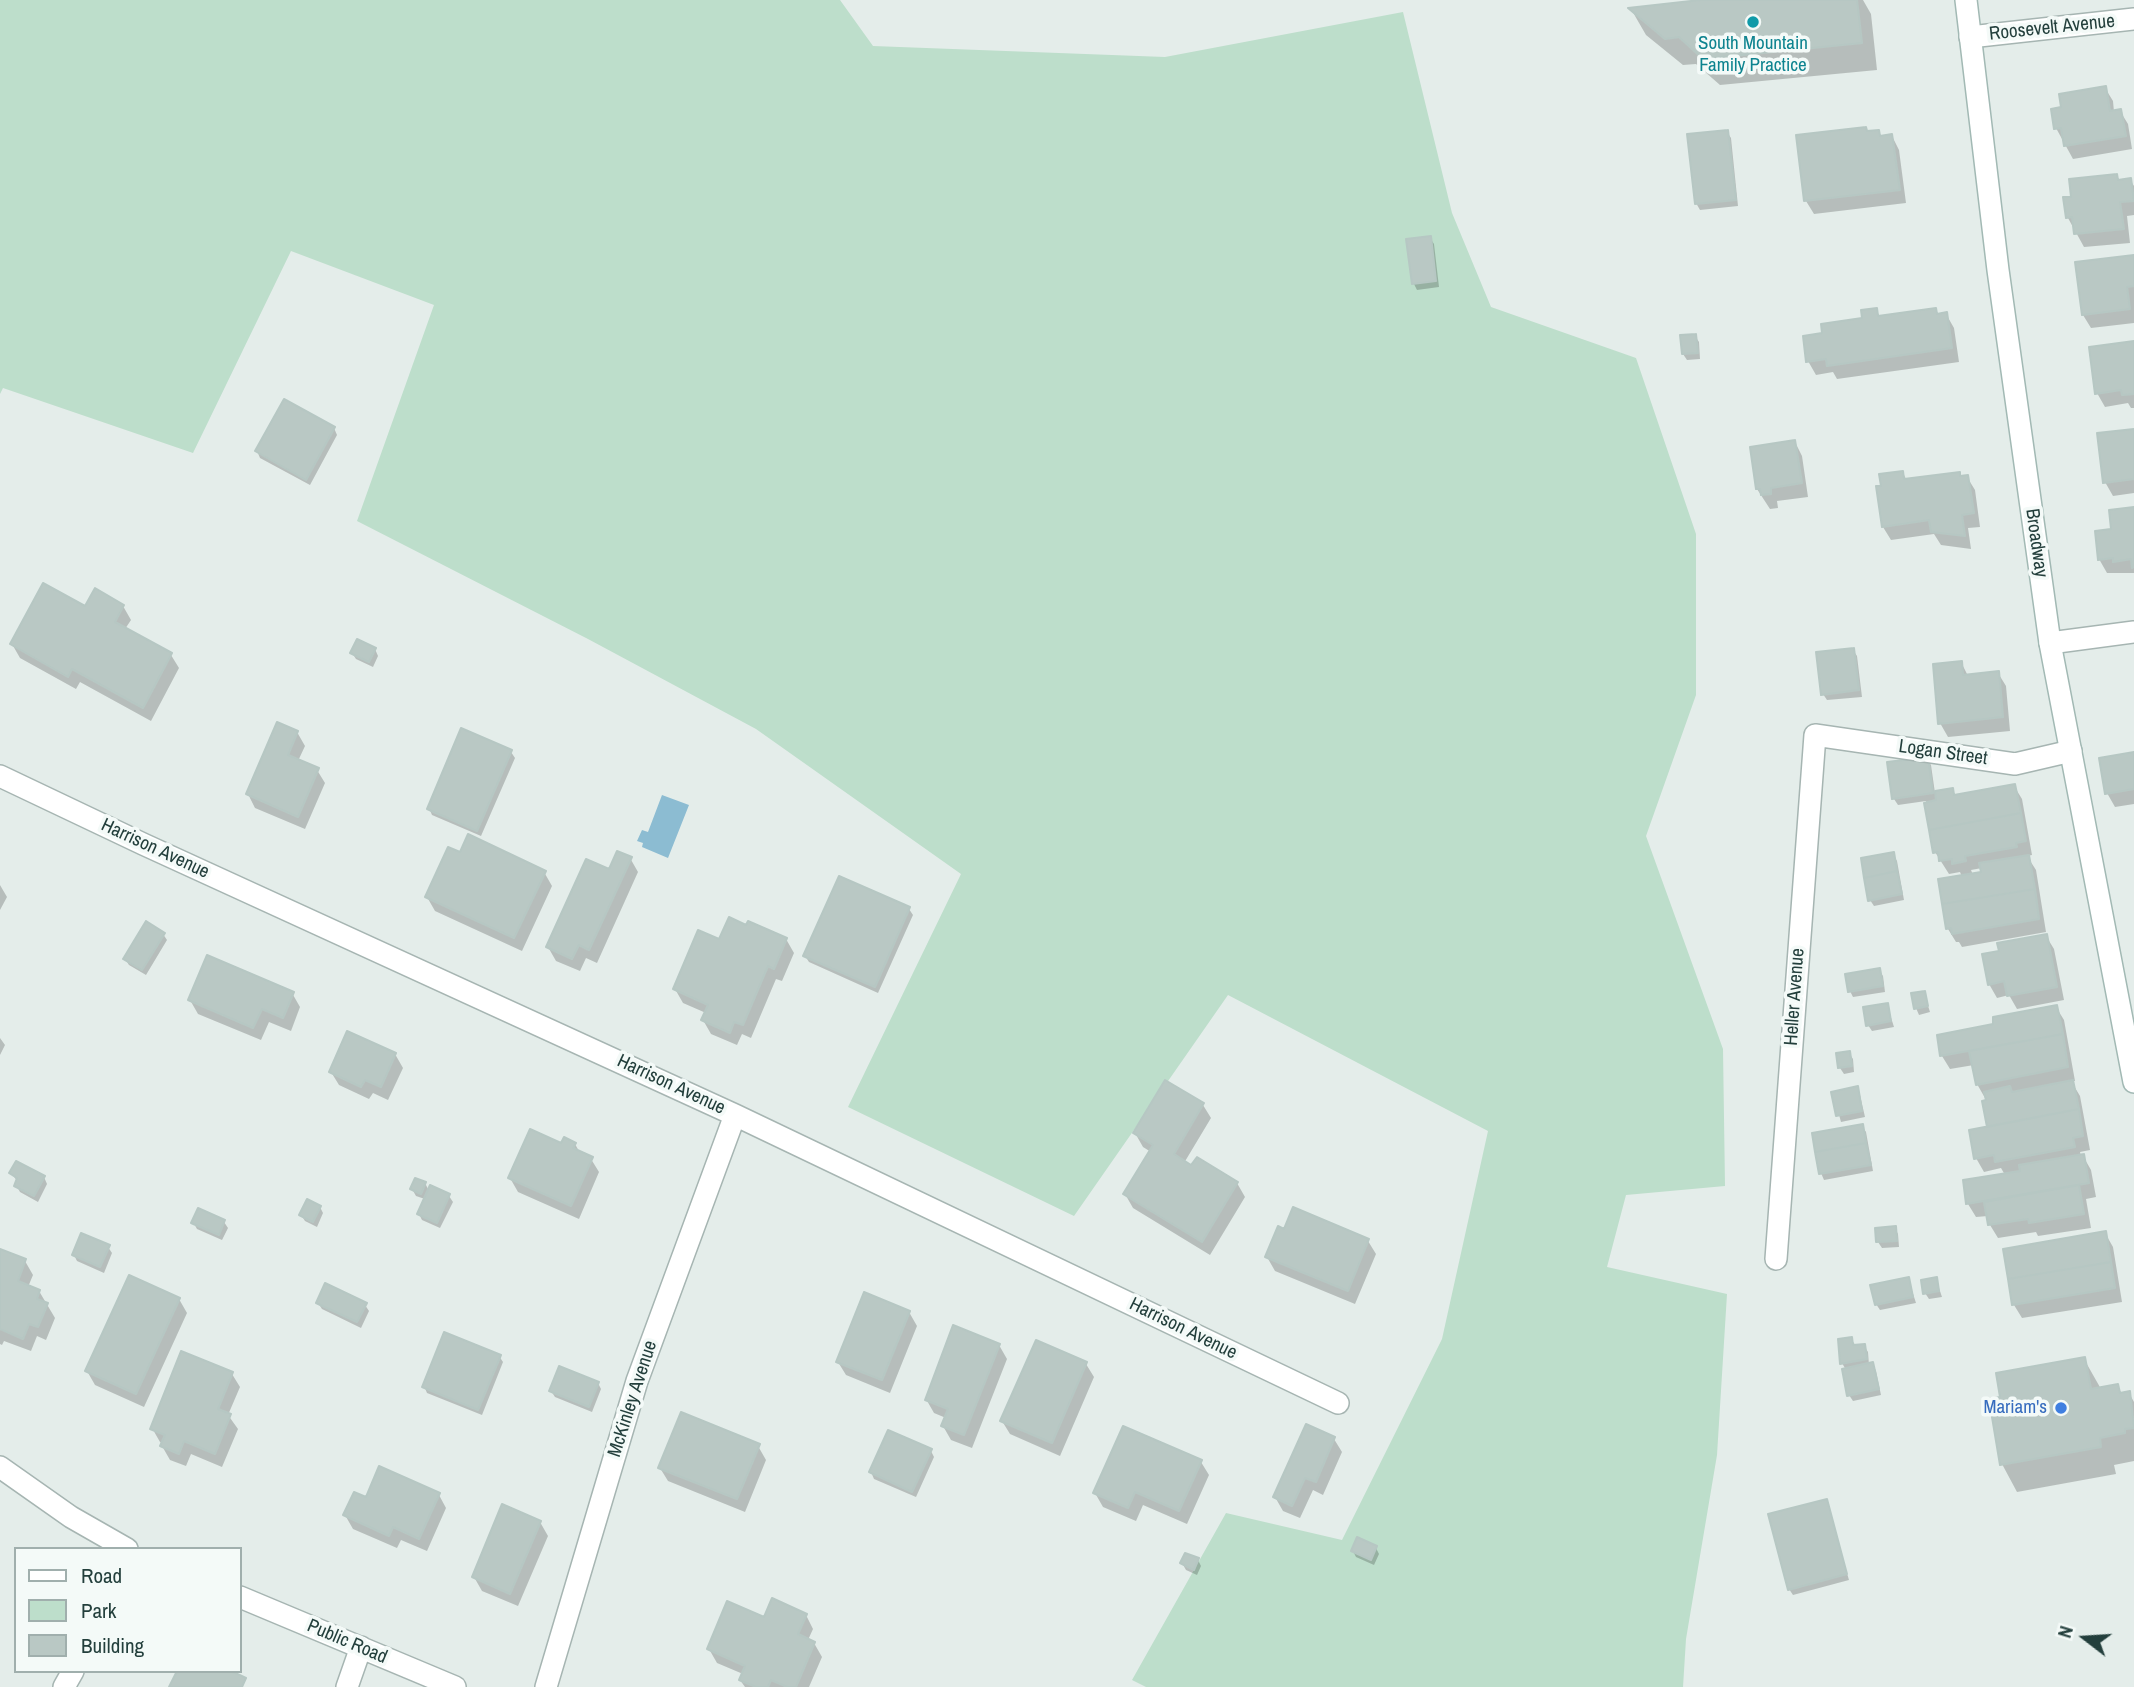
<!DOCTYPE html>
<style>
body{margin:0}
#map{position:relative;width:2134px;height:1687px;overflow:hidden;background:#e4edea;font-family:"Archivo Narrow",sans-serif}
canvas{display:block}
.legend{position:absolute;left:14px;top:1547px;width:228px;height:126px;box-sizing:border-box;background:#f4faf8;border:2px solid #a0afad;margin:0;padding:9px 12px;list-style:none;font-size:21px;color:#233f3c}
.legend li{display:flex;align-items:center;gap:14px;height:35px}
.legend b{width:35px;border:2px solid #a0afad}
.north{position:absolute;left:2050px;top:1603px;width:70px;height:70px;-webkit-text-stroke:5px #f4faf8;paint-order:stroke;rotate:287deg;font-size:19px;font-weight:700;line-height:28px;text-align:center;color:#233f3c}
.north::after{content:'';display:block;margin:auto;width:24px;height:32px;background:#233f3c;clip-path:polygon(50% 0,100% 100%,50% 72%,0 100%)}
</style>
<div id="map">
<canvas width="2134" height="1687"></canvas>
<ul class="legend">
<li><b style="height:9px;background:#fff"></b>Road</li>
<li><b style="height:19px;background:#bddecb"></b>Park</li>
<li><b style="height:19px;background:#b9c8c4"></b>Building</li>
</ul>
<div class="north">N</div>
</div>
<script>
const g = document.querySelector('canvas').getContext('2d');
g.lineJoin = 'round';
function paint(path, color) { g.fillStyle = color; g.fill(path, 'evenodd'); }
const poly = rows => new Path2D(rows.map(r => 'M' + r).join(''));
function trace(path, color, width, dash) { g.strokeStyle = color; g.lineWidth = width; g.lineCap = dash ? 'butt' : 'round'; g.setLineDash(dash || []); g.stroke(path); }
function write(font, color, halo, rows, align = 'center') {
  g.font = font + ' "Archivo Narrow",sans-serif'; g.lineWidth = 7; g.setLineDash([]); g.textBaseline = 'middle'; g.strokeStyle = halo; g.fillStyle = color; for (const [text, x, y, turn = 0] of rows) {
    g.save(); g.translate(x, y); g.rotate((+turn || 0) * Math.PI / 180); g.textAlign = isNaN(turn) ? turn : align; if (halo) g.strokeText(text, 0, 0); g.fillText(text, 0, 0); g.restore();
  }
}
const green = poly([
 [0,0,840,0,873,46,1165,57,1403,12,1452,213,1491,307,1636,358,1696,534,1696,695,1646,836,1723,1049,1725,1186,1626,1195,1607,1267,1727,1294,1717,1455,1686,1639,1683,1687,1146,1687,1132,1680,1226,1513,1342,1540,1442,1339,1488,1131,1228,995,1074,1216,848,1107,961,874,756,729,588,639,357,521,434,305,291,251,193,453,3,388,0,394]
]);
const water = poly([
 [662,795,689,805,668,858,642,847,643,843,637,841,642,830,648,832]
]);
const shadow = poly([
 [1716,0,1863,0,1871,14,1877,70,1720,85,1696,64,1683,65,1646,35,1631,9],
 [2105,88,2113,101,2114,112,2120,111,2128,124,2132,149,2073,159,2056,128,2063,109],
 [1727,132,1731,138,1738,206,1700,210,1696,203],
 [1878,132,1882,138,1892,136,1899,150,1906,203,1814,214,1806,201,1867,133],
 [2116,175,2120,181,2130,180,2134,186,2134,215,2127,216,2130,243,2084,247,2068,218,2073,198],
 [1430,238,1434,244,1439,287,1417,290,1414,284],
 [2134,256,2134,323,2091,328,2083,315],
 [1876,310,1881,318,1935,310,1939,315,1946,314,1954,328,1959,362,1837,379,1833,372,1816,375,1808,361,1824,334,1864,319],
 [1695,336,1699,342,1700,359,1687,360,1683,354],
 [2134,343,2134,408,2131,408,2128,403,2105,407,2097,393],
 [334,428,337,435,310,485,260,458,257,451],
 [2134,430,2134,493,2113,496,2105,482],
 [1795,442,1802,456,1808,497,1777,501,1778,508,1770,509,1757,489],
 [1903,473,1907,481,1959,474,1961,478,1967,477,1975,490,1980,527,1968,528,1971,549,1941,545,1934,534,1891,540,1883,527,1882,487],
 [2134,509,2134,573,2107,573,2099,559],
 [123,606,131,620,125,629,171,655,179,668,151,721,80,682,76,689,20,658,12,644,86,609],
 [375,649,378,656,373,667,356,659,352,653],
 [1853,650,1857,656,1862,697,1827,700,1823,694],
 [1961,662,1968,676,1998,673,2006,686,2010,731,1948,737,1940,723],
 [297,732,305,746,298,761,317,770,325,783,305,829,255,808,248,794],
 [511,752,515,758,481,836,432,815,429,808],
 [2134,754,2134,804,2115,807,2107,793],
 [1927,759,1931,765,1935,793,1952,790,1956,796,2014,786,2022,799,2032,855,2027,856,2036,870,2046,932,1962,947,1959,942,1956,942,1948,929,1962,877,1960,872,1949,874,1935,852,1926,801,1898,805,1894,799],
 [1982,868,1983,874,1973,875,1971,870],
 [1893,854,1897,861,1904,900,1874,906,1870,900],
 [461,855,544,872,552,886,522,951,435,911,427,897],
 [630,858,638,872,597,963,586,958,580,971,556,961,548,947,609,872],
 [0,885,7,897,0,910],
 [909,909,913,915,878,993,809,962,805,956],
 [163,934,167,940,146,975,129,965,125,959],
 [2046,936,2054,949,2064,1000,2017,1009,2009,995,1997,998,1989,984,2001,952],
 [786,939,794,953,782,981,776,979,751,1038,742,1034,737,1045,711,1034,703,1020,706,1013,683,1003,675,989,720,942],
 [1879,970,1883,976,1885,992,1853,997,1850,991],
 [292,993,300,1007,291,1031,269,1022,261,1040,198,1014,190,1000],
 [1924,993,1930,1012,1919,1015,1916,1008],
 [1887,1005,1894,1027,1872,1031,1868,1025],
 [2056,1007,2064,1020,2075,1081,2071,1081,2080,1096,2090,1150,2080,1152,2081,1156,2083,1156,2091,1170,2096,1197,2086,1199,2091,1228,2038,1236,2036,1232,1998,1238,1990,1225,1988,1216,1976,1217,1968,1204,1965,1182,2005,1175,2001,1168,1984,1172,1976,1158,1989,1128,1987,1097,1985,1098,1977,1084,1974,1065,1950,1069,1942,1056,1995,1025],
 [0,1038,5,1045,0,1055],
 [1849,1053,1853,1059,1854,1072,1844,1074,1840,1068,1838,1055],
 [395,1054,403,1068,388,1100,373,1093,369,1099,339,1085,331,1072],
 [1857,1088,1860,1095,1865,1117,1841,1122,1833,1093],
 [1203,1105,1211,1118,1184,1163,1237,1183,1245,1197,1210,1255,1133,1208,1125,1194,1151,1152,1143,1147,1135,1133],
 [1862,1126,1866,1132,1873,1171,1824,1180,1821,1173],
 [575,1144,580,1153,591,1159,599,1172,579,1219,518,1192,510,1178,562,1145],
 [11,1173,44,1177,47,1184,38,1202,20,1192,16,1185,18,1182],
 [425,1183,429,1191,449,1196,453,1202,440,1228,422,1220,419,1214,425,1199,416,1196,412,1189],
 [320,1207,323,1213,317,1227,305,1221,301,1215],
 [193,1222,224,1222,228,1228,222,1240,197,1229],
 [1895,1228,1898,1234,1899,1247,1882,1248,1878,1242],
 [2105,1233,2113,1247,2122,1302,2022,1318,2014,1305,2005,1251],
 [1368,1241,1376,1254,1355,1304,1275,1271,1267,1257],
 [108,1247,112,1253,104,1273,77,1261,74,1255],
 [0,1250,25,1261,33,1275,28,1287,39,1291,55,1318,46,1340,37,1336,31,1351,4,1341,2,1345,0,1344],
 [1908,1278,1916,1303,1880,1310,1876,1304],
 [1936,1279,1942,1297,1929,1299,1925,1293],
 [179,1299,187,1313,144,1407,95,1385,87,1371],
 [318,1303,365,1305,369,1311,361,1328,322,1309],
 [909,1312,917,1326,890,1393,846,1375,838,1362],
 [1851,1339,1856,1346,1864,1346,1868,1352,1869,1365,1873,1364,1876,1371,1881,1395,1853,1401,1849,1395,1846,1370,1842,1363],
 [999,1345,1007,1359,972,1448,951,1440,943,1426,946,1418,934,1413,926,1399],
 [499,1356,503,1362,482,1415,427,1393,424,1386],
 [2084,1359,2101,1389,2117,1386,2122,1394,2129,1393,2134,1402,2134,1461,2114,1465,2116,1474,2017,1492,2002,1464,2002,1399],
 [1086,1364,1094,1377,1060,1456,1010,1434,1002,1421],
 [232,1374,240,1387,228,1415,238,1429,222,1467,191,1454,186,1466,170,1460,162,1446,163,1444,160,1442,152,1428],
 [598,1383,601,1389,592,1412,555,1397,551,1391],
 [1334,1439,1342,1452,1323,1495,1313,1490,1300,1518,1283,1511,1275,1497],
 [758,1446,766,1460,745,1512,668,1481,660,1468],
 [931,1451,934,1457,916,1497,874,1479,871,1472],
 [1201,1462,1209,1475,1187,1524,1143,1505,1136,1521,1103,1507,1095,1493],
 [439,1495,446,1508,427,1551,401,1540,397,1548,353,1529,345,1515,367,1499],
 [1826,1501,1849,1580,1793,1595,1789,1589],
 [540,1522,548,1536,518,1606,482,1591,474,1577],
 [1376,1548,1379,1554,1374,1565,1356,1557,1353,1551],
 [1198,1560,1201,1566,1197,1575,1186,1570,1182,1563],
 [806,1615,813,1629,808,1640,814,1643,822,1657,809,1687,745,1687,740,1680,743,1674,717,1663,709,1649,765,1619]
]);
const building = poly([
 [1700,0,1857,0,1862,43,1703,59,1679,37,1665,39,1628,8,1700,0],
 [2106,86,2110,111,2121,109,2126,136,2064,146,2061,128,2054,129,2051,109,2061,107,2059,94,2106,86],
 [1866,127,1867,131,1879,130,1880,136,1892,134,1900,190,1804,201,1796,135,1866,127],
 [1728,130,1736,200,1695,204,1687,134,1728,130],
 [2117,174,2118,180,2131,178,2134,201,2120,202,2124,229,2074,234,2072,217,2066,218,2063,197,2071,197,2069,179,2117,174],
 [1431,236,1436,281,1412,284,1406,239,1431,236],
 [2134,255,2134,286,2127,287,2130,309,2082,315,2075,262,2134,255],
 [1877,308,1878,316,1936,308,1937,314,1947,312,1952,348,1827,366,1826,359,1806,362,1803,336,1822,333,1821,324,1862,318,1861,310,1877,308],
 [1696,334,1698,353,1682,354,1680,335,1696,334],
 [2134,341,2134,394,2122,395,2121,390,2095,394,2089,347,2134,341],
 [284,399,335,427,306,480,255,451,284,399],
 [2134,429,2134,479,2103,483,2097,433,2134,429],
 [1795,440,1802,483,1771,488,1771,494,1761,495,1760,489,1756,489,1750,447,1795,440],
 [1903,471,1904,479,1960,472,1960,476,1968,475,1974,513,1962,515,1965,536,1931,532,1929,520,1882,527,1876,486,1881,486,1879,474,1903,471],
 [2134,507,2134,567,2132,568,2131,559,2113,562,2113,558,2098,560,2095,531,2111,529,2109,510,2134,507],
 [43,583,85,606,95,588,124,605,115,622,172,653,143,708,72,669,68,677,10,644,43,583],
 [357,639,376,648,369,662,350,653,357,639],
 [1854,648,1859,690,1821,695,1816,652,1854,648],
 [1962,661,1963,675,1999,671,2003,717,1938,724,1933,664,1962,661],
 [277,722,298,731,288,755,319,768,298,817,246,794,277,722],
 [461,728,512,750,477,831,427,809,461,728],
 [2134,752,2134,789,2105,794,2099,758,2134,752],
 [1928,757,1933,793,1892,799,1887,762,1928,757],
 [2015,784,2021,813,1929,830,1924,803,1936,800,1935,791,1953,788,1954,795,2015,784],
 [2021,813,2026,841,2016,843,2017,847,1965,856,1966,861,1952,864,1952,859,1939,861,1938,852,1933,853,1929,830,2021,813],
 [468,834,546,871,514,938,425,897,448,847,460,852,468,834],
 [617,851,632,857,589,950,579,945,572,959,546,947,586,859,609,869,617,851],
 [1894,852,1897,871,1864,878,1861,858,1894,852],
 [2029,855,2035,889,1942,904,1938,879,1981,872,1979,863,2029,855],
 [1897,871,1902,894,1868,901,1864,878,1897,871],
 [839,876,910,907,875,987,803,956,839,876],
 [2035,889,2039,919,1952,934,1951,928,1946,929,1942,904,2035,889],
 [729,917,746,925,748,921,787,938,774,969,768,966,743,1025,734,1022,730,1033,701,1020,708,1005,673,989,698,930,719,939,729,917],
 [146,921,165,933,142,970,123,959,146,921],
 [2047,934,2057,987,2007,996,2004,981,1988,985,1982,954,1999,951,1997,943,2047,934],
 [207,955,294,992,283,1018,262,1009,253,1028,188,1000,207,955],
 [1880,968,1883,986,1848,992,1845,974,1880,968],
 [1925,991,1928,1006,1914,1009,1911,993,1925,991],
 [1888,1003,1891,1021,1866,1026,1863,1007,1888,1003],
 [2057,1005,2063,1034,1940,1056,1937,1035,1993,1024,1993,1017,2057,1005],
 [347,1031,396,1053,381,1087,365,1080,361,1087,329,1072,347,1031],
 [2063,1034,2068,1067,1976,1085,1969,1051,2063,1034],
 [1850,1051,1852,1066,1838,1068,1836,1053,1850,1051],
 [1165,1080,1204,1103,1174,1154,1191,1165,1197,1157,1238,1182,1202,1242,1123,1194,1153,1145,1133,1133,1165,1080],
 [2073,1080,2079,1109,1987,1127,1982,1101,1986,1100,1984,1092,2010,1086,2012,1092,2073,1080],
 [1858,1086,1862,1111,1836,1116,1831,1092,1858,1086],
 [2079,1109,2083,1136,2073,1138,2075,1147,1995,1162,1994,1155,1974,1159,1969,1130,2079,1109],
 [1863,1124,1866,1143,1815,1152,1812,1133,1863,1124],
 [530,1129,561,1143,564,1137,576,1143,573,1148,593,1157,571,1206,508,1178,530,1129],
 [1866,1143,1871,1165,1819,1174,1815,1152,1866,1143],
 [2084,1154,2089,1183,1966,1204,1963,1180,2020,1171,2019,1165,2084,1154],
 [16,1161,45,1176,34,1196,14,1186,17,1178,9,1173,16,1161],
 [415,1178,426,1182,421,1194,410,1189,415,1178],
 [430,1185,450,1194,437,1223,417,1214,430,1185],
 [2079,1185,2084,1214,2029,1223,2028,1219,1988,1225,1984,1202,2079,1185],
 [307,1199,321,1206,313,1222,299,1215,307,1199],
 [1293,1207,1369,1239,1348,1291,1265,1257,1278,1226,1284,1229,1293,1207],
 [198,1208,225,1220,219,1235,191,1223,198,1208],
 [1896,1226,1897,1241,1876,1242,1875,1228,1896,1226],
 [2106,1231,2111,1262,2008,1279,2003,1249,2106,1231],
 [81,1233,110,1245,100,1267,72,1255,81,1233],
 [0,1249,26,1259,18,1281,40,1290,37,1299,48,1303,38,1327,29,1324,23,1339,0,1329,0,1249],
 [2111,1262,2115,1288,2012,1305,2008,1279,2111,1262],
 [129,1275,180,1298,136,1394,85,1371,129,1275],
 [1909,1277,1913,1297,1875,1305,1870,1285,1909,1277],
 [1937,1277,1939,1291,1923,1294,1921,1280,1937,1277],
 [325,1283,367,1303,357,1322,316,1303,325,1283],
 [864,1292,910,1311,882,1380,836,1362,864,1292],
 [953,1325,1000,1344,964,1435,941,1426,948,1409,925,1400,953,1325],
 [444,1332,501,1355,478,1410,422,1387,444,1332],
 [1852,1337,1853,1345,1865,1344,1867,1359,1840,1364,1838,1339,1852,1337],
 [1036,1340,1087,1362,1052,1443,1000,1421,1036,1340],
 [181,1351,233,1372,218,1409,231,1414,215,1454,184,1441,179,1454,160,1446,165,1435,150,1429,181,1351],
 [2085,1357,2091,1389,2118,1384,2120,1393,2130,1391,2134,1428,2125,1429,2125,1433,2100,1438,2101,1447,2000,1465,1989,1399,2000,1397,1996,1373,2085,1357],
 [1873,1362,1879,1389,1847,1396,1842,1369,1873,1362],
 [559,1366,599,1382,589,1407,549,1391,559,1366],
 [681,1412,760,1444,737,1499,658,1468,681,1412],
 [1306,1424,1335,1437,1316,1482,1305,1478,1292,1506,1273,1497,1306,1424],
 [1123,1426,1202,1460,1179,1511,1135,1492,1128,1508,1093,1493,1123,1426],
 [888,1430,932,1449,912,1492,869,1472,888,1430],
 [379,1466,440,1493,419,1539,393,1527,389,1536,343,1515,354,1492,366,1497,379,1466],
 [1827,1499,1847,1574,1788,1590,1768,1514,1827,1499],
 [502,1504,541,1521,510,1594,472,1577,502,1504],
 [1357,1537,1377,1546,1371,1560,1351,1551,1357,1537],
 [1185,1553,1199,1558,1194,1570,1180,1563,1185,1553],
 [772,1598,807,1614,798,1634,815,1642,796,1687,787,1687,771,1680,768,1687,756,1687,739,1680,745,1666,707,1649,727,1601,764,1617,772,1598],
 [177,1671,231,1671,246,1678,242,1687,169,1687,177,1671]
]);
const street = poly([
 [1970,37,2134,19],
 [2050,643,2134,632],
 [0,776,143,844,735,1115,1338,1403],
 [1776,1259,1815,735,2015,764,2071,751],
 [0,1467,71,1517,127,1549],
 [240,1597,455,1687],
 [64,1687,73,1671],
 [347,1687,361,1647],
 [546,1687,637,1381,735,1115]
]);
const secondary = poly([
 [1966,0,1998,270,2050,643,2134,1082]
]);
const markers = [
 [1753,22,7,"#0f9aa8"],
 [2061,1408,7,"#3f7fe0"]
];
const streetNames = [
 ["Roosevelt Avenue",2052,28,-6],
 ["Broadway",2036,543,82],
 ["Logan Street",1943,753,8],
 ["Harrison Avenue",155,849,25],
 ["Heller Avenue",1795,997,-86],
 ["Harrison Avenue",671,1085,25],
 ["Harrison Avenue",1183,1329,26],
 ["McKinley Avenue",633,1399,-72],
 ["Public Road",347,1642,23]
];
const cultureNames = [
 ["South Mountain",1753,44],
 ["Family Practice",1753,66]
];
const shopNames = [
 ["Mariam's",2047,1408]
];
paint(green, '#bddecb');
paint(water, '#8cbcd2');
paint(shadow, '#0003');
paint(building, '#b9c8c4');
trace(building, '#b6c7c3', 2);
trace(street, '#a6b5b2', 24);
trace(secondary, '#a2b9b4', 24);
trace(street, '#fff', 21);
trace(secondary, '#fff', 21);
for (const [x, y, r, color] of markers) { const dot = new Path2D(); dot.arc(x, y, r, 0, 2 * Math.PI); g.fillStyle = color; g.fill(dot); trace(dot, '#f4faf8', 2.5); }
write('19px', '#233f3c', '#f4faf8', streetNames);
write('19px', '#0d838f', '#f4faf8', cultureNames);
write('19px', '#366cbe', '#f4faf8', shopNames, 'right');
</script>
